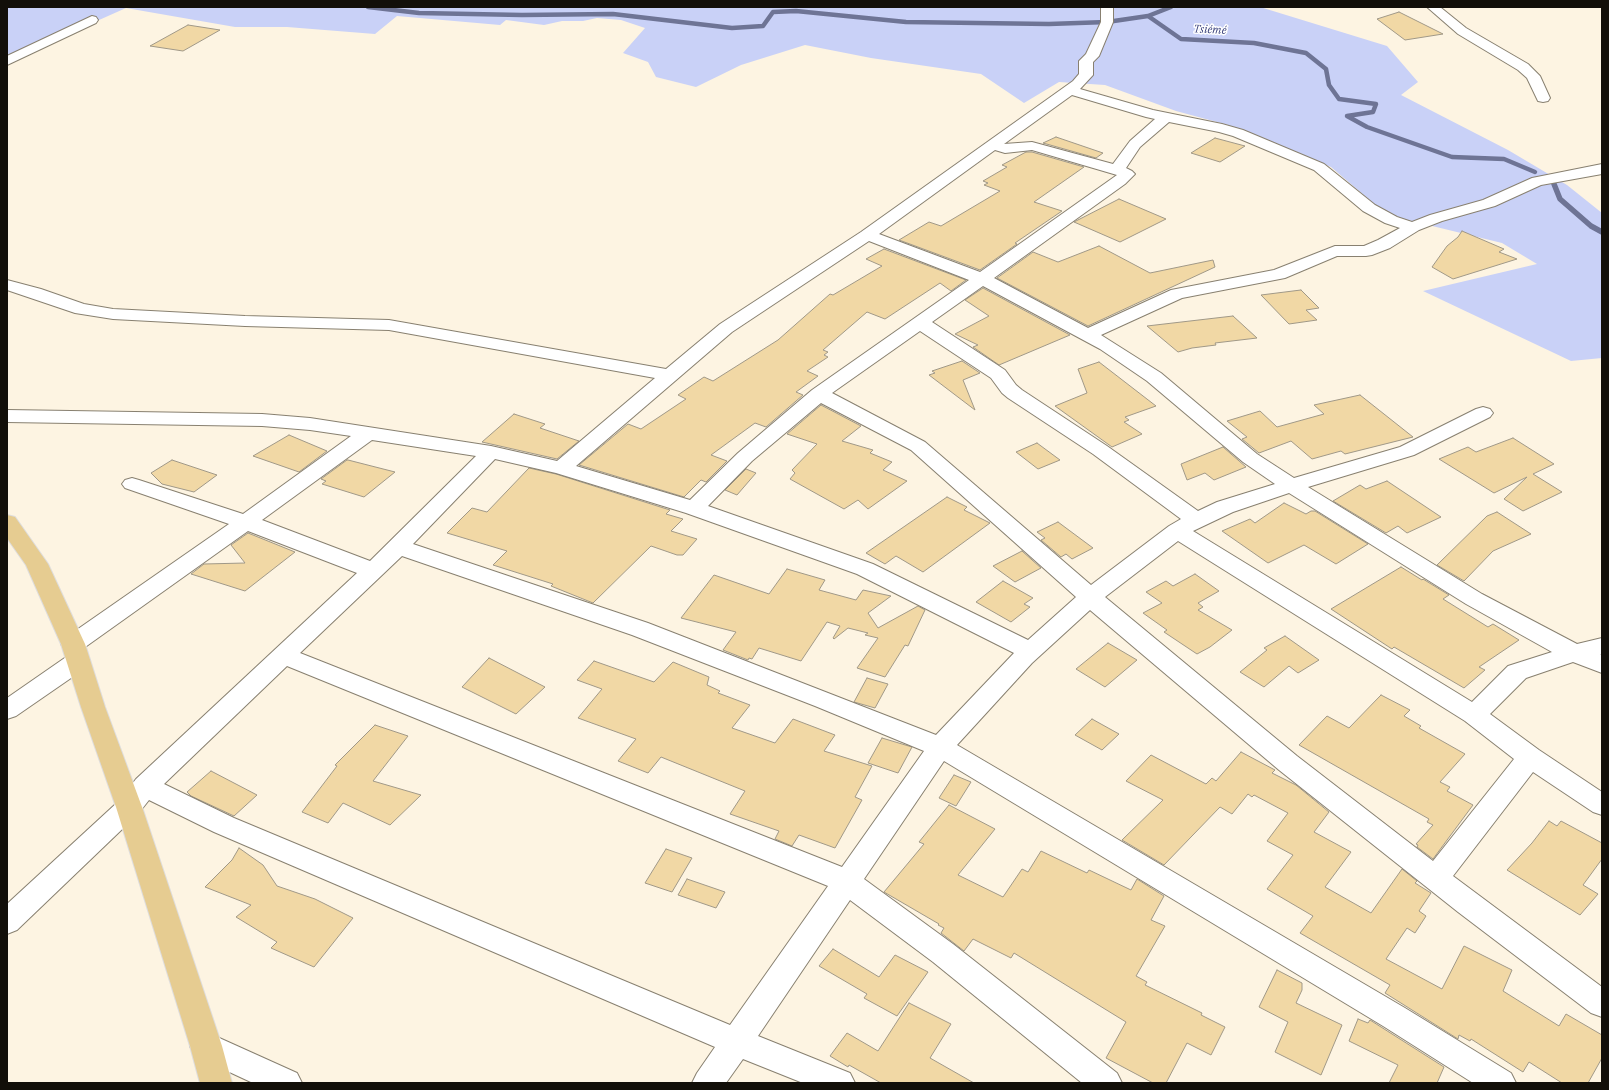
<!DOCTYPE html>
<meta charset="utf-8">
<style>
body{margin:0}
#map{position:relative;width:1609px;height:1090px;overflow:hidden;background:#fdf4e2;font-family:"IBM Plex Serif",serif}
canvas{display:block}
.frame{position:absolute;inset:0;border:8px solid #120f09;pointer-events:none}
</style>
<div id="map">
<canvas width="1609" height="1090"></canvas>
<div class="frame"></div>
</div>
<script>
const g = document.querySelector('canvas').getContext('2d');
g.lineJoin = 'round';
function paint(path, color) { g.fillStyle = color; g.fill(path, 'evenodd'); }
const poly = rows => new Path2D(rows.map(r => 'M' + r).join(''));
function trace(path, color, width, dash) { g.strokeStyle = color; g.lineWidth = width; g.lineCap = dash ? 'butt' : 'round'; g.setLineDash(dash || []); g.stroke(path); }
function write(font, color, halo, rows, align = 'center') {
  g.font = font + ' "IBM Plex Serif",serif'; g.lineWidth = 3; g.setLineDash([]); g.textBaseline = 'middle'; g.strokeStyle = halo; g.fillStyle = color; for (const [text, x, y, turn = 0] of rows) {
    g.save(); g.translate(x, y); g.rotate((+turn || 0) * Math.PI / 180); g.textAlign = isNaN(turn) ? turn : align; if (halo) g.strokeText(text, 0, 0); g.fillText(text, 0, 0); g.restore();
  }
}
const green = poly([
 [7,7,1260,7,1387,46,1418,82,1401,95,1508,150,1567,185,1602,213,1602,358,1571,361,1423,291,1537,264,1502,243,1387,215,1331,167,1228,125,1176,111,1105,85,1059,82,1024,103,981,74,871,58,805,45,741,65,696,87,656,77,648,62,623,53,645,28,621,20,597,18,583,21,562,21,544,25,506,20,500,25,397,16,375,34,287,27,235,27,126,8,7,61]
]);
const streamFar1 = poly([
 [368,7,419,13,522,15,613,14,732,28,763,26,773,12,796,11,906,22,1049,24,1107,22,1148,16,1181,39,1254,43,1306,53,1326,69,1329,85,1339,99,1376,104,1373,112,1347,116,1367,127,1452,157,1504,159,1535,172],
 [1148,16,1171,7]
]);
const stream = poly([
 [1554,184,1560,199,1591,226,1602,232]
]);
const building = poly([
 [1399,12,1443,34,1405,40,1377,19,1399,12],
 [188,25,220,30,183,51,150,46,188,25],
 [1056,137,1103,153,1096,158,1043,143,1056,137],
 [1215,138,1245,146,1220,162,1191,153,1215,138],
 [1026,152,1032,152,1084,167,1034,202,1062,211,1015,243,1017,244,980,270,899,240,929,222,941,226,1000,191,984,185,988,183,983,181,1007,167,1002,165,1026,152],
 [1119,199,1166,219,1120,242,1074,222,1119,199],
 [1462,231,1504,249,1499,252,1517,259,1453,279,1432,267,1447,246,1458,237,1462,231],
 [1099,246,1150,273,1213,260,1215,267,1088,326,997,278,1033,252,1058,262,1099,246],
 [884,249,966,280,951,291,940,283,885,319,867,312,823,350,828,352,824,355,828,357,807,371,818,376,796,392,803,395,766,427,755,423,711,455,727,461,706,482,701,480,684,497,579,465,628,424,641,429,686,399,678,395,704,377,713,381,778,340,830,294,833,295,882,266,866,259,884,249],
 [983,288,1070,335,999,365,973,347,978,345,955,334,989,316,965,300,983,288],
 [1301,290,1319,308,1306,310,1317,320,1289,324,1261,295,1301,290],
 [1233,316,1257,338,1215,343,1216,345,1192,348,1178,352,1147,326,1233,316],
 [962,361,980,373,963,380,975,410,929,375,935,373,932,371,962,361],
 [1099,362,1156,406,1125,417,1129,420,1124,422,1142,434,1112,447,1055,406,1087,393,1078,369,1099,362],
 [1360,395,1413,437,1345,454,1341,451,1312,459,1291,441,1259,453,1242,439,1247,437,1227,421,1260,411,1277,427,1324,414,1314,405,1360,395],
 [821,405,861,426,842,441,873,450,870,453,892,462,883,470,907,481,868,509,858,500,844,509,790,479,795,473,792,470,817,444,787,434,821,405],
 [514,414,545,424,540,428,579,441,557,459,482,442,514,414],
 [289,435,327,451,299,472,253,456,289,435],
 [1513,438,1554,464,1533,474,1562,492,1523,511,1504,499,1527,477,1494,493,1439,459,1468,447,1476,452,1513,438],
 [1037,443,1060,460,1038,469,1016,452,1037,443],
 [1223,447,1246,467,1214,480,1205,473,1187,480,1181,464,1223,447],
 [172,460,217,475,194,492,162,484,151,473,172,460],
 [347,460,348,460,395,472,364,497,322,484,326,481,321,479,347,460],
 [529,468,556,474,670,510,666,514,683,519,671,531,697,539,683,555,677,555,651,546,593,603,551,586,553,584,493,565,507,551,447,533,472,508,487,512,529,468],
 [746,469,756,473,737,495,725,490,746,469],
 [1387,481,1441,517,1407,533,1398,526,1386,533,1333,501,1360,485,1366,489,1387,481],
 [947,497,967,507,964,510,990,523,923,572,896,556,885,564,866,553,947,497],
 [1284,503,1306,514,1311,511,1315,511,1368,544,1336,564,1304,545,1268,563,1222,531,1250,519,1255,523,1284,503],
 [1497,512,1531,534,1493,551,1464,581,1437,565,1487,516,1497,512],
 [1058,522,1093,548,1072,559,1066,554,1061,557,1041,540,1045,538,1037,532,1058,522],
 [248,533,295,552,245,591,191,574,204,564,245,563,231,545,248,533],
 [1022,551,1041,568,1015,582,993,566,1022,551],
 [1401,567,1422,580,1423,579,1449,595,1443,599,1488,627,1493,624,1519,640,1479,667,1485,670,1464,688,1394,647,1392,649,1331,609,1401,567],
 [787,569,825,580,819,590,856,600,863,590,891,596,868,613,878,628,918,606,925,610,908,646,905,645,885,677,857,668,878,638,865,635,868,633,848,628,834,639,833,638,840,626,827,622,801,661,759,648,752,659,749,658,748,660,723,650,736,632,681,618,714,575,769,594,787,569],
 [1195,574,1219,591,1198,603,1203,607,1198,610,1232,630,1210,647,1197,654,1164,632,1167,630,1143,613,1162,603,1146,592,1166,581,1173,586,1195,574],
 [1003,581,1033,598,1024,604,1030,607,1011,622,976,602,1003,581],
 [1285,636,1319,660,1298,673,1289,666,1264,687,1240,672,1267,650,1264,648,1285,636],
 [1108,643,1137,660,1105,687,1076,669,1108,643],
 [489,658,545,687,516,714,462,687,489,658],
 [594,661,654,682,673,662,709,677,707,685,720,691,718,693,750,705,732,728,775,743,793,719,835,735,824,751,872,766,855,797,862,800,835,848,799,835,792,846,775,839,779,831,730,814,745,791,661,757,648,773,618,761,636,739,578,718,602,689,577,680,594,661],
 [867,678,888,684,875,708,854,702,867,678],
 [1381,695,1410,710,1404,716,1421,726,1419,728,1465,754,1440,782,1450,787,1447,791,1473,805,1433,859,1417,847,1418,845,1416,844,1433,825,1427,822,1429,819,1299,745,1327,716,1349,728,1381,695],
 [1092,719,1119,734,1102,750,1075,735,1092,719],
 [375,725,408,736,373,781,421,795,390,825,343,803,328,823,302,812,337,766,335,765,375,725],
 [882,738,912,747,898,773,868,763,882,738],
 [1241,752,1275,770,1272,773,1296,785,1329,812,1314,832,1351,852,1325,887,1371,913,1402,869,1417,881,1415,883,1431,893,1419,911,1426,916,1415,933,1407,928,1386,959,1442,989,1464,946,1512,970,1503,991,1559,1026,1566,1014,1602,1035,1602,1058,1588,1083,1562,1083,1529,1062,1523,1072,1471,1039,1470,1041,1459,1035,1458,1039,1385,993,1390,985,1300,933,1313,916,1267,889,1293,855,1267,841,1288,813,1254,795,1252,797,1248,794,1232,814,1220,807,1164,865,1122,840,1163,800,1126,781,1151,755,1206,784,1212,778,1216,781,1241,752],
 [211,771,257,795,234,816,191,796,187,792,211,771],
 [954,775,971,782,956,806,939,798,954,775],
 [949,805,995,829,958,875,1003,897,1022,869,1028,872,1041,851,1087,873,1089,870,1131,890,1137,879,1164,896,1151,920,1165,926,1136,976,1147,982,1145,985,1202,1013,1201,1015,1225,1027,1211,1055,1187,1043,1166,1083,1153,1083,1106,1058,1126,1022,1014,953,1011,958,973,939,964,951,941,933,944,928,938,925,939,924,884,892,924,844,919,842,949,805],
 [1549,821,1557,826,1561,821,1602,843,1602,859,1583,885,1598,894,1580,915,1507,870,1532,843,1549,821],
 [239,848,263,865,277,886,315,899,353,918,314,967,271,948,277,942,236,917,251,905,205,887,232,860,239,848],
 [666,849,692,858,672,892,645,883,666,849],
 [687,879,725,892,716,908,678,895,687,879],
 [833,949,879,977,895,955,928,972,897,1016,864,998,867,994,819,966,833,949],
 [1277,970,1302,983,1302,990,1296,1003,1342,1025,1321,1075,1275,1052,1288,1022,1259,1007,1277,970],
 [909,1003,951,1024,930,1058,974,1083,881,1083,849,1065,848,1067,830,1056,847,1033,878,1051,909,1003],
 [1358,1019,1368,1023,1370,1020,1444,1067,1437,1083,1389,1083,1398,1065,1349,1041,1358,1019]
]);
const street = poly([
 [1101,7,1113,7,1113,22,1099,56,1093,62,1093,75,1080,89,1153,110,1222,124,1243,130,1324,164,1375,205,1397,217,1412,222,1430,215,1483,200,1532,178,1602,164,1602,174,1541,185,1495,206,1442,221,1419,230,1390,248,1372,255,1366,256,1337,256,1285,278,1182,298,1101,335,1161,373,1257,454,1294,478,1400,447,1476,409,1483,407,1490,409,1493,413,1490,417,1414,455,1308,487,1482,594,1577,644,1602,638,1602,654,1600,655,1602,655,1602,673,1573,662,1526,678,1490,714,1539,750,1602,792,1602,815,1593,812,1533,772,1453,876,1602,987,1602,1017,1591,1013,1458,912,1279,770,1090,610,1032,663,957,745,1405,1008,1511,1073,1516,1083,1473,1083,1383,1026,944,761,864,879,953,944,1117,1073,1122,1083,1082,1083,933,962,850,900,758,1036,850,1073,855,1083,803,1083,743,1059,726,1083,692,1083,697,1073,715,1047,214,832,149,800,138,814,17,930,7,934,7,904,120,800,136,779,357,573,248,531,81,650,73,652,65,650,61,644,65,638,229,524,125,488,122,484,125,480,132,478,139,480,243,514,351,436,310,430,262,426,7,422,7,410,262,414,310,418,491,446,557,461,655,378,389,330,245,326,113,319,75,313,7,290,7,280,41,289,84,304,113,309,245,316,389,320,666,369,720,324,861,232,1073,81,1079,74,1079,61,1086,54,1101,22,1101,7],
 [1072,95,1146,117,1155,119,1130,141,1113,164,1032,142,1004,144,1072,95],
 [1169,122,1219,132,1233,136,1314,170,1363,211,1385,223,1400,228,1378,240,1364,246,1335,246,1274,270,1171,290,1088,328,994,278,1125,184,1135,174,1132,171,1126,168,1140,147,1169,122],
 [995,150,1005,153,1032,150,1117,175,980,272,879,234,995,150],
 [869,241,969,280,812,390,738,453,690,500,576,466,732,332,869,241],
 [983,286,1100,349,1147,381,1243,462,1275,484,1217,502,1198,511,1107,446,1022,390,1016,385,1005,370,932,322,983,286],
 [920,331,991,378,1002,393,1008,398,1093,454,1181,519,1169,526,1091,585,925,442,832,393,920,331],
 [821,403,911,450,1076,597,1028,640,873,564,708,506,752,461,821,403],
 [372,440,476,456,370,561,262,520,372,440],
 [495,459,556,473,686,513,857,574,1014,653,936,735,648,623,413,544,495,459],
 [1289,493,1466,604,1552,652,1508,666,1472,702,1193,531,1233,512,1289,493],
 [1178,541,1465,721,1514,759,1433,861,1297,756,1105,597,1178,541],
 [402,556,632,635,815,706,924,751,842,867,300,653,402,556],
 [287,666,828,886,730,1025,234,818,164,784,287,666],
 [1427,7,1440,7,1466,28,1528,64,1540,76,1550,98,1548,101,1543,102,1538,101,1527,78,1518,70,1458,34,1427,7],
 [92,16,96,17,98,20,96,23,7,65,7,56,92,16],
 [78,653,87,655,90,661,87,667,16,716,7,719,7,698,69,655,78,653],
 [206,1032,297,1073,302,1083,253,1083,195,1056,190,1046,195,1036,206,1032]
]);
const primary = poly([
 [7,515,15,517,48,564,85,644,105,707,142,807,222,1046,232,1083,200,1083,190,1046,116,807,81,707,61,644,26,565,7,538,7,515]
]);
const farWaternames = [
 ["Tsiémé",1210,30,3]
];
paint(green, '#c9d1f7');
trace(streamFar1, '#6e7495', 4.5);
trace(stream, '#6e7495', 5.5);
paint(building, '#f1d8a5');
trace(building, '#a09887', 1);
trace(street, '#888070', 2);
trace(primary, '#dedddd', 2);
paint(street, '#fff');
paint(primary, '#e6cc91');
write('italic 11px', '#333b77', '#fff', farWaternames);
</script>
